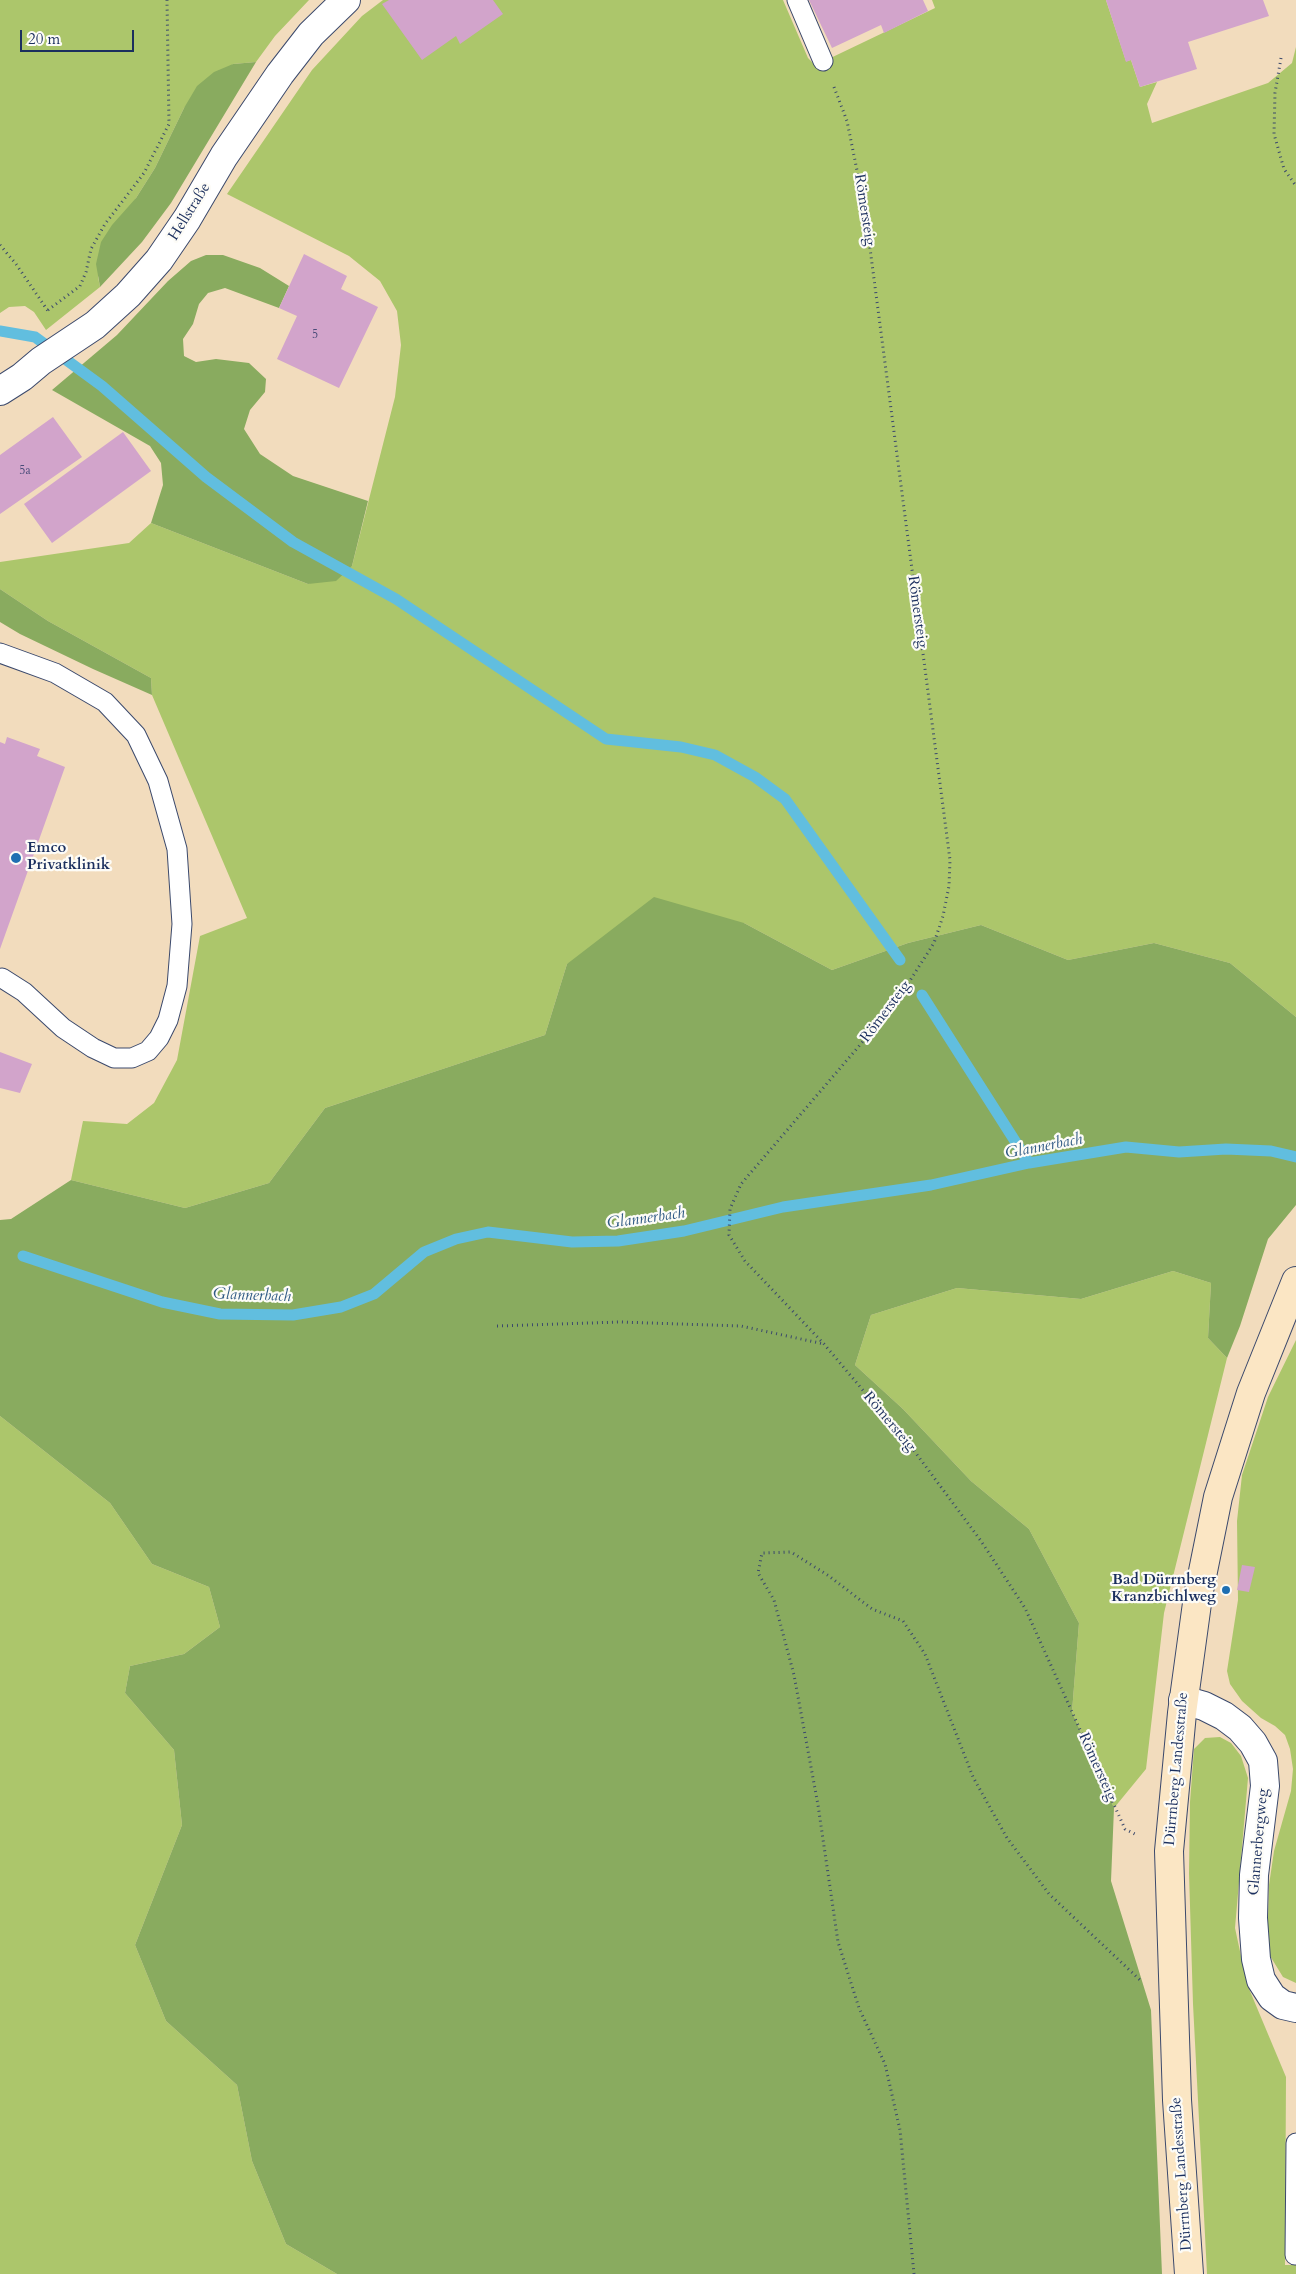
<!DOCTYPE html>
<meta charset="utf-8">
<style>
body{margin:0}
#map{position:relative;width:1296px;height:2274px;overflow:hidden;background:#f2dcbd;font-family:Cardo,serif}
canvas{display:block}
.scale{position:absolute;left:20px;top:30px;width:114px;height:22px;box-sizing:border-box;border:2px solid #1b2f5e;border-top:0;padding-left:6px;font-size:15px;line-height:18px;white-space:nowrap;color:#1b2f5e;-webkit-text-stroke:4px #fdfcf7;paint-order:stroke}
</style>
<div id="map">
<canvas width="1296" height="2274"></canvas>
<div class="scale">20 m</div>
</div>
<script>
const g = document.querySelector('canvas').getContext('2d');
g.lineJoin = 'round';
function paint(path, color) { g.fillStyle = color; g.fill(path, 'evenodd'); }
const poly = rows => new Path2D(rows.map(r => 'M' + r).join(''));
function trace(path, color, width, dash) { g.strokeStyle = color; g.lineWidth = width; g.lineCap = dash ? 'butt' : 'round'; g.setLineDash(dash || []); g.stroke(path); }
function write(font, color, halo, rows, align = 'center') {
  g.font = font + ' Cardo,serif'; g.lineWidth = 4.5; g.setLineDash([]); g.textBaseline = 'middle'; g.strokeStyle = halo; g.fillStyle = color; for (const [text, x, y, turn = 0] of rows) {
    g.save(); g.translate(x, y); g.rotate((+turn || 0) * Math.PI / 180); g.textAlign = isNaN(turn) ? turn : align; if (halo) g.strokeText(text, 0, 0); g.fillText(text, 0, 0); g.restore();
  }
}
const green = poly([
 [0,0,309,0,275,36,256,62,233,64,184,108,155,168,136,198,98,277,100,287,46,330,34,312,25,306,9,307,0,313],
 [383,0,783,0,808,58,813,63,818,64,935,8,932,0,1106,0,1126,61,1131,60,1140,87,1157,82,1147,104,1152,123,1268,83,1292,63,1296,47,1296,1017,1230,963,1154,943,1068,960,981,925,908,943,832,970,744,923,567,964,545,1035,325,1108,269,1183,185,1208,71,1180,83,1121,127,1124,154,1103,177,1060,200,936,247,918,152,695,151,678,48,621,0,589,0,562,129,543,151,523,308,584,352,566,395,397,401,345,397,311,380,281,349,256,227,194,312,70,362,16],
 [1173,1271,1211,1283,1208,1338,1227,1358,1164,1613,1146,1769,1114,1808,1072,1712,1079,1623,1029,1529,971,1481,903,1409,855,1365,871,1315,957,1288,1081,1299],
 [1296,1340,1296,1983,1283,1977,1267,1951,1269,1885,1274,1851,1291,1791,1293,1769,1290,1749,1285,1735,1275,1726,1261,1718,1242,1701,1230,1684,1227,1671,1238,1600,1237,1521,1242,1475,1268,1397],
 [0,1416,110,1503,152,1564,209,1587,220,1627,184,1654,130,1666,125,1693,174,1750,182,1825,135,1945,166,2021,237,2085,252,2161,286,2244,337,2274,0,2274],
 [1220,1737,1231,1743,1241,1756,1248,1778,1235,1928,1247,1984,1286,2077,1285,2265,1296,2265,1296,2274,1207,2274,1193,2004,1189,1873,1190,1802,1194,1749,1205,1738]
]);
const forest = poly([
 [256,62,171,203,142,242,100,287,96,264,101,242,112,225,136,198,155,168,184,108,197,86,214,72,233,64],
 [206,255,223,255,260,268,289,286,279,308,225,288,208,293,199,304,193,324,183,339,184,356,196,362,216,359,249,363,266,379,265,392,250,410,244,429,260,454,293,476,368,501,352,566,336,581,308,584,151,523,163,485,161,463,150,446,52,390,117,335,168,281,191,261],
 [0,589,48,621,151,678,152,695,93,669,20,634,0,622],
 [654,897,744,923,832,970,908,943,981,925,1068,960,1154,943,1230,963,1296,1017,1296,1205,1268,1239,1240,1326,1227,1358,1208,1338,1211,1283,1173,1271,1081,1299,957,1288,871,1315,855,1365,903,1409,971,1481,1029,1529,1079,1623,1072,1712,1114,1808,1111,1881,1151,2010,1162,2274,337,2274,286,2244,252,2161,237,2085,166,2021,135,1945,182,1825,174,1750,125,1693,130,1666,184,1654,220,1627,209,1587,152,1564,110,1503,0,1416,0,1220,11,1219,71,1180,185,1208,269,1183,325,1108,545,1035,567,964]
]);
const stream = poly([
 [0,331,35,337,102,386,206,477,293,542,396,599,606,739,681,747,715,755,755,777,785,799,900,960],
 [922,995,1029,1163],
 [23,1256,162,1302,220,1314,293,1315,341,1307,374,1294,424,1252,456,1239,488,1232,572,1242,618,1241,684,1231,783,1207,931,1185,1029,1163,1126,1147,1179,1152,1226,1149,1271,1151,1296,1157]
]);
const building = poly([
 [389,0,493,0,503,14,460,44,456,36,422,60,382,4],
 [809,0,923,0,928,11,884,33,881,25,832,48],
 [1106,0,1263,0,1269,16,1188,42,1197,69,1140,87,1131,60,1126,62],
 [304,254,347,276,341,289,378,307,339,388,277,359,297,316,279,308],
 [53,417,82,457,0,514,0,455],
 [123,432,151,471,52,543,24,504],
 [7,737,40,749,37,756,65,767,0,949,0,742,5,744],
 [0,1052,32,1064,20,1093,0,1088],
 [1242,1565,1255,1567,1249,1592,1237,1590]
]);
const path = poly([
 [1281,58,1275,93,1274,134,1284,169,1296,186],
 [834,87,847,121,865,210,950,860,949,886,943,916,934,943,895,1004,741,1184,730,1209,729,1235,745,1261,824,1344,915,1452,981,1541,1025,1608,1125,1829,1137,1835],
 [0,245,16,264,48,311],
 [48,310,80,286,86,272,91,249,105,224,144,173,169,124,167,0],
 [497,1326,620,1322,741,1326,824,1344],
 [914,2274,900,2130,885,2064,859,2008,838,1942,818,1805,794,1675,774,1600,758,1573,762,1553,791,1552,829,1576,872,1609,903,1621,925,1654,973,1777,1007,1838,1049,1894,1140,1980]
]);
const lane = poly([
 [797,0,823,61],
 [0,653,55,673,105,702,136,735,158,781,177,849,182,924,177,986,168,1020,159,1038,148,1051,132,1058,114,1058,93,1048,63,1028,24,992,2,978],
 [1295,2255,1296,2143]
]);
const street = poly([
 [0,391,22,377,41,361,95,325,128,295,159,260,187,219,224,156,280,74,311,34,346,0],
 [1183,1700,1204,1706,1224,1716,1240,1728,1253,1743,1263,1761,1265,1786,1254,1875,1253,1918,1256,1959,1261,1980,1272,1997,1283,2005,1296,2008]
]);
const secondary = poly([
 [1189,2274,1177,2100,1169,1851,1182,1713,1198,1596,1218,1497,1251,1393,1296,1281]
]);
const markers = [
 [16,858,6,"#1f6fb2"],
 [1226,1590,5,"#1f6fb2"]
];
const numberNames = [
 ["5",315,335],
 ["5a",25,471]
];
const streetNames = [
 ["Römersteig",864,210,81],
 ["Hellstraße",190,212,-58],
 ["Römersteig",917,612,82],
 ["Römersteig",886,1012,-53],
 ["Römersteig",889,1422,50],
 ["Römersteig",1097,1767,66],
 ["Dürrnberg Landesstraße",1177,1769,-85],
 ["Glannerbergweg",1259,1842,-85],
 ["Dürrnberg Landesstraße",1182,2174,-94]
];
const poiNames = [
 ["Emco",27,849],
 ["Privatklinik",27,866],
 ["Bad Dürrnberg",1216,1581,"right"],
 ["Kranzbichlweg",1216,1598,"right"]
];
const waterNames = [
 ["Glannerbach",1044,1147,-11],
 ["Glannerbach",646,1219,-8],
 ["Glannerbach",252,1296,2]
];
paint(green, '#acc66b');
paint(forest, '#89ab5f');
trace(stream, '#61bedf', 11);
paint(building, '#d2a4cb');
trace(lane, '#3b496c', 21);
trace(street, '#3b496c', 30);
trace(secondary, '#3b496c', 30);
trace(path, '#3b496c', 3, [1, 4]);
trace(lane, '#fff', 19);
trace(street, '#fff', 28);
trace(secondary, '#fbe6c4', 28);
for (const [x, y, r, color] of markers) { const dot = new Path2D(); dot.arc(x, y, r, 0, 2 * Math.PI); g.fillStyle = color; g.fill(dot); trace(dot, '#fdfcf7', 2); }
write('12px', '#494c79', null, numberNames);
write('15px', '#1b2f5e', '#fdfcf7', streetNames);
write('bold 15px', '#1b2f5e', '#fdfcf7', poiNames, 'left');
write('italic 16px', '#305a85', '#fdfcf7', waterNames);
</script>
